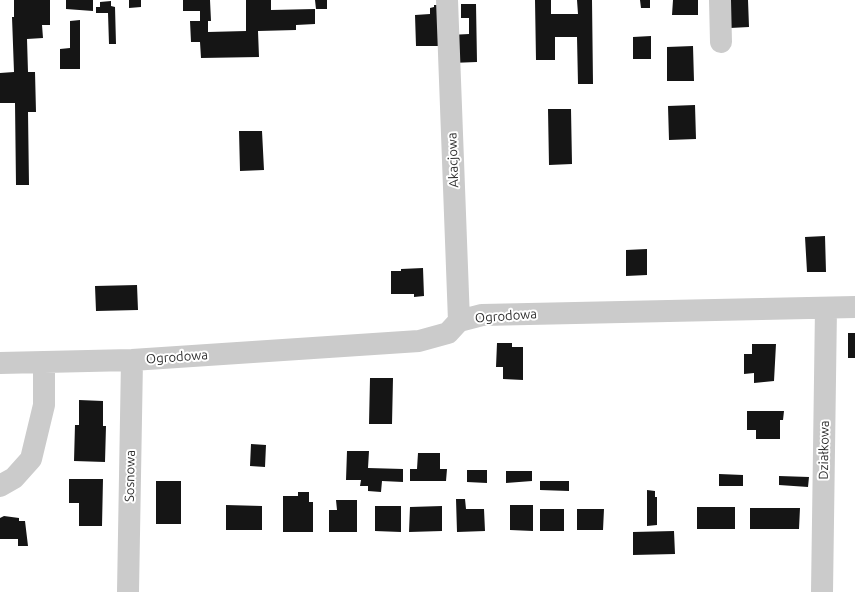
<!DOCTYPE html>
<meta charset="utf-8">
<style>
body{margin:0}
canvas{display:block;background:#fff}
</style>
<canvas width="855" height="592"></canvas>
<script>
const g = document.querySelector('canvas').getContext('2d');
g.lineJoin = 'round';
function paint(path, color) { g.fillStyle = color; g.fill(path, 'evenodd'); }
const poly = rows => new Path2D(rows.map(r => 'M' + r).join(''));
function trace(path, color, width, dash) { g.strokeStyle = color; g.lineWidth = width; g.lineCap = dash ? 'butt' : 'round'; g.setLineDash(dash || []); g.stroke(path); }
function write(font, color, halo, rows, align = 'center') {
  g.font = font + ' Ubuntu,sans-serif'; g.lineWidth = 4; g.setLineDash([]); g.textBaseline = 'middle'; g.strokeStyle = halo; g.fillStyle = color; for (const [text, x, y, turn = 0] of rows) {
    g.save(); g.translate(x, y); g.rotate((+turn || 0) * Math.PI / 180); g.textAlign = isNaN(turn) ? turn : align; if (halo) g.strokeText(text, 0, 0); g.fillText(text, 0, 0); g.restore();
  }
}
const building = poly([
 [14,0,50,0,50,25,42,25,43,38,27,39,28,72,35,72,36,112,28,112,29,185,16,185,15,103,0,103,0,73,14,72,12,17,14,17],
 [66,0,93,0,93,11,66,9],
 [129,0,141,0,141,7,129,8],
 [183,0,210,0,211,21,208,21,208,32,246,31,246,0,271,0,271,10,315,9,315,24,296,25,296,30,258,31,259,57,201,58,200,42,191,42,190,21,200,21,200,11,183,11],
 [315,0,327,0,327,9,316,9],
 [535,0,551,0,551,14,578,14,577,0,592,0,593,84,578,84,577,37,555,37,555,60,536,60],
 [640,0,650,0,650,8,641,8],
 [673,0,698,0,698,15,672,15],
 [729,0,748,0,749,27,730,28],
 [111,1,111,6,115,7,116,44,109,44,108,13,96,13,96,7,100,7,100,2],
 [461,4,476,4,477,62,451,63,450,35,469,34,469,18,461,18],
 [434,5,438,5,439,46,416,46,415,15,430,14,430,8,434,7],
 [80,20,80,69,60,69,60,49,70,48,70,21],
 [651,36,651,59,633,59,633,37],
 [693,46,694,81,667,81,667,47],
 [695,105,696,139,669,140,668,106],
 [548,109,571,109,572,164,549,165],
 [239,131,262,131,264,170,240,171],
 [825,236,826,272,807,272,805,237],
 [647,249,647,275,626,276,626,250],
 [423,268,424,296,414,297,414,294,391,294,391,271,401,271,401,269],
 [137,285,138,310,96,311,95,286],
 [848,333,855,333,855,358,848,358],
 [497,343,512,343,512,347,523,347,523,380,503,379,503,367,496,367],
 [752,344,776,344,774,381,754,383,754,373,744,374,744,354,752,354],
 [370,378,393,378,392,424,369,424],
 [79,400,103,401,103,426,106,426,105,462,74,461,75,425,79,425],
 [747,411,784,411,783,420,780,420,780,439,756,439,756,430,747,430],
 [251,444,266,445,265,467,250,466],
 [347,451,369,451,368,468,403,469,403,482,382,481,381,492,368,491,368,486,360,486,361,480,346,480],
 [418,453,440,453,440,469,447,469,446,481,410,481,410,469,417,469],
 [467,470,487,470,487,483,467,482],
 [506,471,532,471,532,481,506,483],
 [719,474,743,475,743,486,719,486],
 [779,476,809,477,808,487,779,485],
 [69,479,103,479,102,526,79,526,79,503,69,503],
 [156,481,181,481,181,524,156,524],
 [540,481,569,481,569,491,540,490],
 [647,490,655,491,655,497,657,497,657,525,647,526],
 [298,492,309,492,309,502,313,502,313,532,283,532,283,496,298,496],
 [456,499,465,499,466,509,484,509,485,531,457,532],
 [336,500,357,500,357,532,329,532,329,510,337,510],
 [226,505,262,506,262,530,226,530],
 [510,505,533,505,533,531,510,530],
 [375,506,401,506,401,532,375,531],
 [442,506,442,531,409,532,410,507],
 [697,507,735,507,735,529,697,529],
 [750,508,800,508,799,529,750,529],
 [540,509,564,509,564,531,540,531],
 [577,509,604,509,603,530,577,530],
 [4,516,19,518,19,521,25,521,28,546,18,546,18,539,0,539,0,518],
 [674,531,675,554,633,555,633,532]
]);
const minor = poly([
 [447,0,459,321],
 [720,0,721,42],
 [0,363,132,360,419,341,448,333,459,321,482,315,855,307],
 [0,486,14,478,31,459,44,405,44,362],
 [128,592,132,360],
 [822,592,826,308]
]);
const streetNames = [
 ["Akacjowa",453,160,-92],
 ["Ogrodowa",506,316,-4],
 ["Ogrodowa",177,357,-4],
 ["Działkowa",824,450,-89],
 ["Sosnowa",130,476,-89]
];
paint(building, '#151515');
trace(minor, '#cbcbcb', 22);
write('13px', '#2e2e2e', '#fff', streetNames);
</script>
